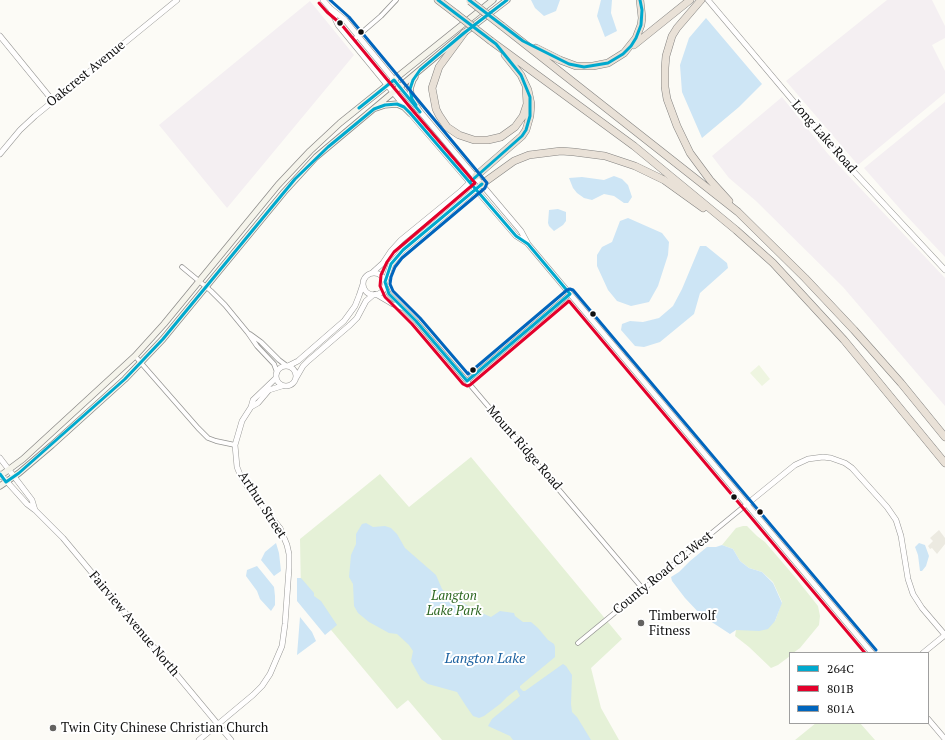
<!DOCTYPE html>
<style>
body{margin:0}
#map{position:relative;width:945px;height:740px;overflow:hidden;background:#fcfbf6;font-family:"PT Serif",serif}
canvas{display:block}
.legend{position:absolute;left:789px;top:652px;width:140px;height:72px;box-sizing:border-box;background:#fff;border:1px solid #9f9f9f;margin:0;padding:5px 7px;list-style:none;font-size:12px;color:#101010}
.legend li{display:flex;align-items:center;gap:8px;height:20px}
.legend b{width:20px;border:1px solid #9f9f9f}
</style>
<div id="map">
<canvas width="945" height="740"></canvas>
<ul class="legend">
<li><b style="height:5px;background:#00a9ce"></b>264C</li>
<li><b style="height:5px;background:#e4002b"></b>801B</li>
<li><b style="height:5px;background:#0065bd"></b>801A</li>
</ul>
</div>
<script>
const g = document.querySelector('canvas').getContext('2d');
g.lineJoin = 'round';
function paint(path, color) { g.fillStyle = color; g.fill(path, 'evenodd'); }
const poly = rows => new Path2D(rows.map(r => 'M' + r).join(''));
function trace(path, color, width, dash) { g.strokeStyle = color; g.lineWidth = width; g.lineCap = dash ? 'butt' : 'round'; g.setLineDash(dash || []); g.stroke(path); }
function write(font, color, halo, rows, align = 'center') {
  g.font = font + ' "PT Serif",serif'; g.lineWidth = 4; g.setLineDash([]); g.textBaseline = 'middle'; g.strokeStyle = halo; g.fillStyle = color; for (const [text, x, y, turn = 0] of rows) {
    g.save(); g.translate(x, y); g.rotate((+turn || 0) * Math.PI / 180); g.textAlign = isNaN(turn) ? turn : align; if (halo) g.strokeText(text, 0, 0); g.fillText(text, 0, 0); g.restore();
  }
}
const industrial = poly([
 [887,0,932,0,945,26,945,38,932,45,945,71,945,93,858,165,786,81],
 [310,1,354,55,227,208,159,125],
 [782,97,828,154,945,278,945,406,843,287,756,201,729,178,712,156],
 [945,102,945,257,901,210,864,168]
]);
const green = poly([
 [471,457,622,639,591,668,601,708,619,740,442,740,408,700,397,709,301,594,300,539,380,474,409,507],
 [743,526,747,526,757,536,765,542,795,577,818,606,820,616,819,625,800,648,793,653,790,653,790,656,778,665,771,668,749,647,735,636,736,630,746,630,775,621,782,602,773,582,762,572,749,568,740,561,733,549,722,545,736,528],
 [816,723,860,723,875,740,795,740]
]);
const pitch = poly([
 [759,365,770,379,762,386,750,373]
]);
const plaza = poly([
 [939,530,945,538,945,544,937,554,932,548,930,549,928,546,933,541,930,538]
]);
const water = poly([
 [531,0,560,0,556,11,544,16,535,8],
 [601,0,612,0,611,13,617,31,605,37,597,16],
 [706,18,762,84,739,107,702,138,682,92,680,65,689,38],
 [614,176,622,179,628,185,632,197,628,203,624,203,614,196,604,194,592,200,584,198,577,193,573,188,569,178,582,177,604,180],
 [558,209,566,212,566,221,563,225,554,231,549,226,548,223,549,210],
 [628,218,662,233,669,242,668,255,658,286,649,302,631,306,617,301,608,290,597,266,597,255,602,247,612,242,620,221],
 [700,246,706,246,727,263,728,268,700,293,694,314,660,342,644,347,635,346,621,330,622,324,630,321,643,322,659,318,673,306,682,289],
 [366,523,373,527,385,526,391,528,397,534,405,548,436,575,442,589,446,593,477,611,491,617,500,611,514,613,515,616,523,622,531,622,538,628,548,640,554,644,555,647,555,657,520,686,520,688,523,691,525,691,560,666,563,664,566,666,572,675,571,704,572,712,577,717,591,740,513,740,510,736,488,726,492,719,520,696,517,690,516,690,507,697,500,704,484,716,479,718,473,716,466,706,457,692,428,684,421,679,411,661,413,651,409,645,397,634,389,633,369,622,358,613,354,606,353,584,349,577,351,555,356,544,356,534,362,524],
 [276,543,279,553,281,571,274,576,261,560,265,552],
 [919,543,925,545,929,556,926,566,922,571,920,571,918,555,915,547],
 [722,545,733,549,740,561,749,568,762,572,773,583,782,603,775,621,768,629,759,631,736,630,730,634,701,615,685,598,672,581,671,577,679,572,690,561,707,547,716,547],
 [257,566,274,587,275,596,275,605,271,611,260,599,257,591,246,576,247,570],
 [297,578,301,578,314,593,314,596,321,601,337,625,325,635,297,601],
 [300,617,312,632,316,641,297,655]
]);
const minor = poly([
 [352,41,381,16,396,0],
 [182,267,211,291,225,305,248,333,257,346,274,364,277,372],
 [385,285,389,294,416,321,643,589],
 [375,294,392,304,402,308],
 [250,334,261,342,279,360,287,366],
 [135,356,198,428,208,438,216,441,235,445],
 [467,381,570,294],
 [578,643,747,504]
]);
const tertiary = poly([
 [323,0,330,8,338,25,410,113,516,236,527,243],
 [708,0,842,159,945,270],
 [330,8,345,20,418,109,521,231,528,244,872,653],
 [0,36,53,101],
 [0,154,20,130,35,116,177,0],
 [373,272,383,263,391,251,401,240,461,191,476,176],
 '363 284a11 11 0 1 1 22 0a11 11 0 1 1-22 0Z',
 [385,282,391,264,403,250,432,226,482,184],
 '276 376a10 10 0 1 1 20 0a10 10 0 1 1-20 0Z',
 [288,366,298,361,344,321,355,306,359,296,363,284],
 [296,378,303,366,308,361,350,325,357,318,366,301,373,295],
 [251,407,258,403,269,390,282,386],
 [0,458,32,500,35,510],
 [0,474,27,504,35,510,63,538,231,740],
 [747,504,790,469,795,465,808,459,823,457,831,458,845,463,852,468,887,507,896,520,901,536,908,579,913,594,922,608,945,635],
 [923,653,945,635],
 [928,719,945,739],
 [199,740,253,695,262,686,270,674,282,646,285,624,289,568,289,554,287,545,280,528,248,488,241,477,237,467,235,445,242,421,251,407,253,400,276,378]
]);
const secondary = poly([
 [415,77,413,80,410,89,412,99,418,109],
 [376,108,385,105,397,104,404,107,410,113],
 [0,476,23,459,135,356,164,324,278,185,310,151,340,123,493,0],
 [0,486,19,473,52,445,125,379,163,339,284,192,316,157,464,33,507,0]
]);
const motorway = poly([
 [438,0,455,13],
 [701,0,677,28,672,36,666,56,665,68,665,87,667,99,677,126,690,153,710,180,729,201],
 [502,26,738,212,805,278,854,330,901,383,945,437],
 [464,33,439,67,432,88,436,109,439,115,447,127,459,135,474,140,488,140,501,137,515,127,523,116,527,104,526,87],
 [491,41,634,146,736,230,773,263,844,340,945,463],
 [634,45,690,0],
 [536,48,560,60,576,66,593,66,608,63,624,53,636,38,641,25,642,18,640,0],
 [476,176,522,136,526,130,530,116,531,104,528,90,521,75,505,55],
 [482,184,514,161,529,155,561,151,574,152,605,156,635,166,664,180,703,208]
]);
const motorwayBridge = poly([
 [470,1,502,26],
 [455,13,491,41]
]);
const bus1 = poly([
 [438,0,496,44,521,75,530,97,530,116,526,130,522,136,470,182],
 [469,0,523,41,569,64,584,67,608,63,623,54,631,46,636,38,641,25,642,10,640,0],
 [416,105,412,99,410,89,413,80,420,70,464,33,507,0],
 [359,108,394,80,420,112],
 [467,381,416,321,389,294,385,282,391,264,403,250,482,184],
 [467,381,570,294],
 [0,474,6,482,19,473,125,379,163,339,295,179,328,147,374,109,385,105,397,104,404,107,410,113,516,236,528,244,570,294]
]);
const bus2 = poly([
 [319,3,327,12,341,24,414,112,475,183,394,252,387,262,381,275,380,286,385,297,412,324,463,384,467,386,470,385,569,301,865,653]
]);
const bus3 = poly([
 [330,0,349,17,487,183,485,188,402,258,395,267,391,277,390,284,393,291,420,318,468,374,567,290,570,289,573,290,876,650]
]);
const markers = [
 [340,23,3.5,"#101010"],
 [361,32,3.5,"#101010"],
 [593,314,3.5,"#101010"],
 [473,370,3.5,"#101010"],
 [734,497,3.5,"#101010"],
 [760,512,3.5,"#101010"],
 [641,623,4,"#636260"],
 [53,728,4,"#636260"]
];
const streetNames = [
 ["Oakcrest Avenue",86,74,-39],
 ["Long Lake Road",824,137,49],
 ["Mount Ridge Road",524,448,49],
 ["Arthur Street",262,505,57],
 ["County Road C2 West",663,573,-39],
 ["Fairview Avenue North",134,624,50]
];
const parkNames = [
 ["Langton",454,596],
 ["Lake Park",454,611]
];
const poiNames = [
 ["Timberwolf",649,616],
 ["Fitness",649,631],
 ["Twin City Chinese Christian Church",61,728]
];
const waterNames = [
 ["Langton Lake",485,659]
];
paint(industrial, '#f4eff2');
paint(green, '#e5f1d7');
paint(pitch, '#eef5e0');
paint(plaza, '#eceae1');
paint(water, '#cde5f5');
trace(minor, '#969694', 5.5);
trace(tertiary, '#969694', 6);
trace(secondary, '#8d8c8a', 7);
trace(motorway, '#848381', 8);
trace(minor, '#fffefe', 4);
trace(tertiary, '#fffefe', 5);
trace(secondary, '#f5f4eb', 5.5);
trace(motorway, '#e9e1d7', 7);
trace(motorwayBridge, '#848381', 8, []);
trace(motorwayBridge, '#e9e1d7', 7);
trace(bus1, '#00a9ce', 3);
trace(bus2, '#e4002b', 3);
trace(bus3, '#0065bd', 3);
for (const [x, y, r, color] of markers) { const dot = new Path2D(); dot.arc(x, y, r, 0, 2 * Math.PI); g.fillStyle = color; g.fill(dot); trace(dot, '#fff', 1.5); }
write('13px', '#101010', '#fff', streetNames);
write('italic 13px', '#2d6721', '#fff', parkNames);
write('13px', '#101010', '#fff', poiNames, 'left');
write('italic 14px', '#1b61a0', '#fff', waterNames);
</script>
